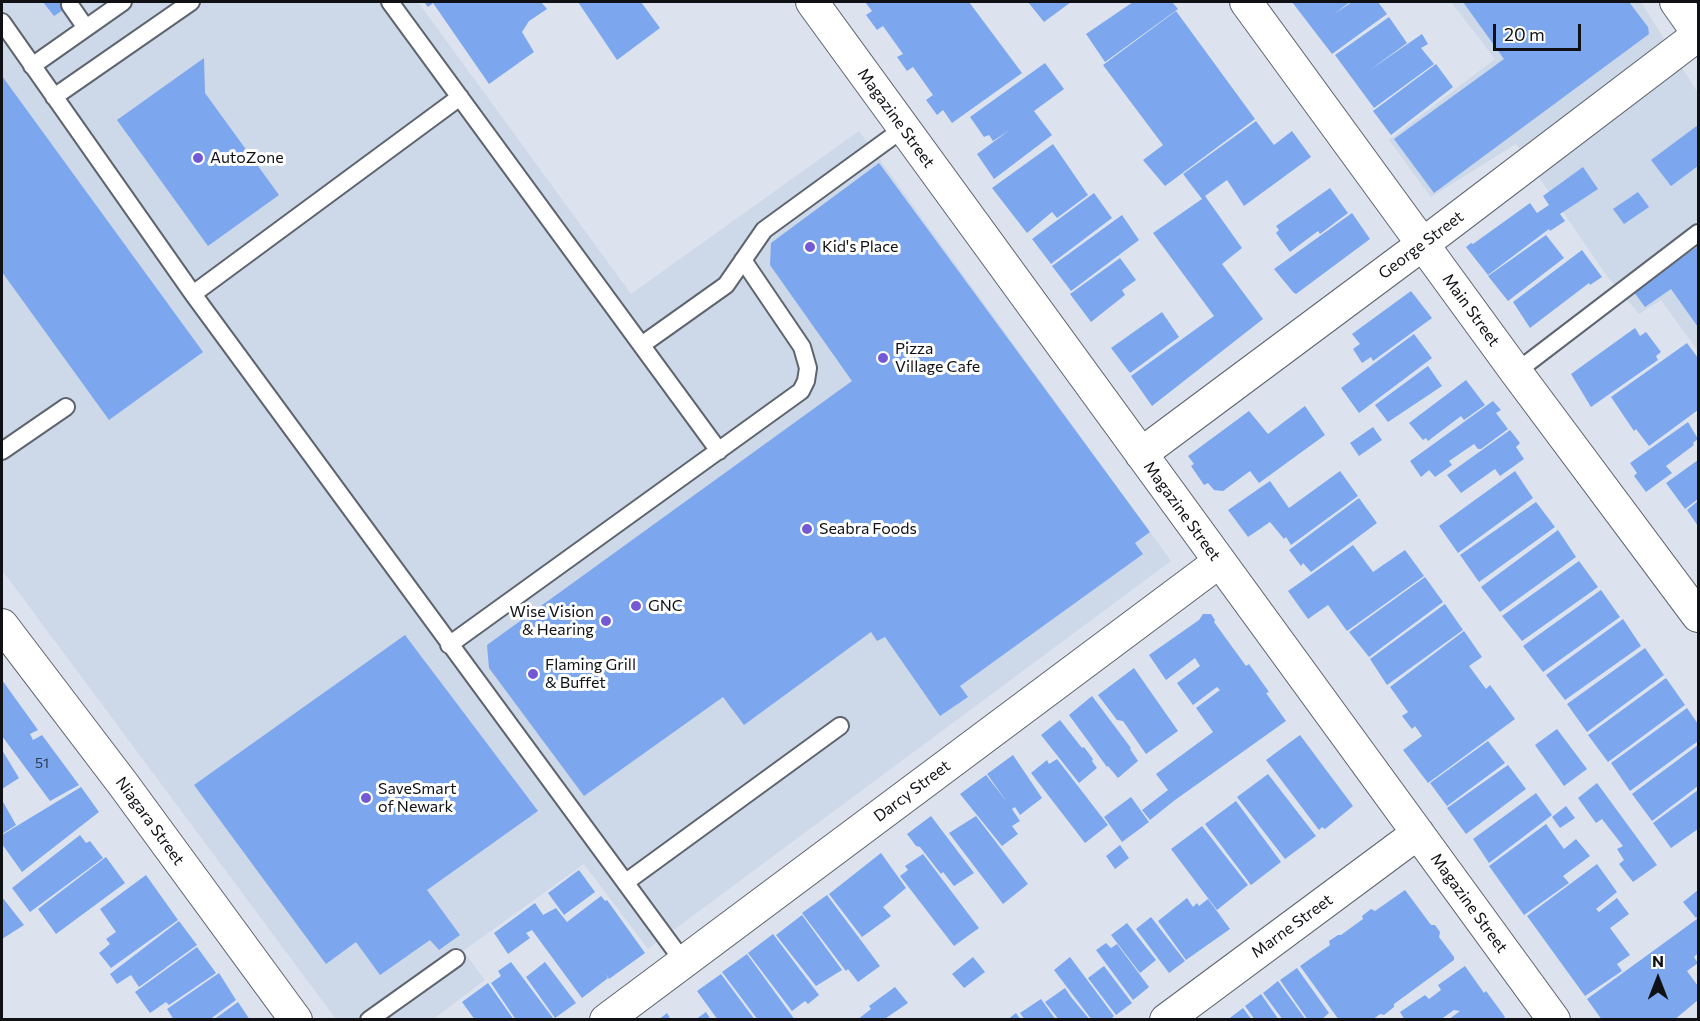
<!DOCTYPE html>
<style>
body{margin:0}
#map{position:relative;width:1700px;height:1021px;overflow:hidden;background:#dce3ee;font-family:Commissioner,sans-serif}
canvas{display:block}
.frame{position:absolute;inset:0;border:3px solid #0f1115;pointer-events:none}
.north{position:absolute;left:1628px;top:949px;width:60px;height:60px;-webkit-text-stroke:4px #fff;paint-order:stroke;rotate:0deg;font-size:16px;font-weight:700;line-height:24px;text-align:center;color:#0f1115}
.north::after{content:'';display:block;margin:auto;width:21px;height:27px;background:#0f1115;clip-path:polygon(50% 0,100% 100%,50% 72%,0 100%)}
.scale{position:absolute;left:1493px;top:24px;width:88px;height:27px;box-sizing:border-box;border:3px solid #0f1115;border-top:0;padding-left:8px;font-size:18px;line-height:21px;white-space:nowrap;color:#0f1115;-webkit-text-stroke:4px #fff;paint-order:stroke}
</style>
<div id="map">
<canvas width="1700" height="1021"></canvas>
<div class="frame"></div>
<div class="north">N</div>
<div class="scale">20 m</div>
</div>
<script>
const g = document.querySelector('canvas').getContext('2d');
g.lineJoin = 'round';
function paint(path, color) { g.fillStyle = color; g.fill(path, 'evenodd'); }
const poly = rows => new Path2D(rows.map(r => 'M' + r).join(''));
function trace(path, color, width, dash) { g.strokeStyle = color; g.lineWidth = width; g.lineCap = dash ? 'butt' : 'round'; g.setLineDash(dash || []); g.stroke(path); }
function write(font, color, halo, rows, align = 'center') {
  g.font = font + ' Commissioner,sans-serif'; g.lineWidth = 6; g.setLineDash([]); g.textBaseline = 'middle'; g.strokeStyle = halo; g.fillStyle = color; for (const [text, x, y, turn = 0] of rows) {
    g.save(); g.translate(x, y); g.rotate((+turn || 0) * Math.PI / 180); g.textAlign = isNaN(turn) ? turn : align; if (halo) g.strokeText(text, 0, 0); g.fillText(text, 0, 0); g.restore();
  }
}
const built = poly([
 [2,2,418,2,631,294,859,131,1171,561,648,949,584,864,463,951,485,980,432,1020,336,1019,2,570],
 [1451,2,1641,2,1698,93,1698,351,1661,300,1639,314,1607,276,1516,144,1431,197,1389,140,1495,59]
]);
const building = poly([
 [43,2,75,2,54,16],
 [424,2,541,2,547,9,529,21,522,32,534,52,489,84,433,3,428,7],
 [578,2,641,2,660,28,617,60],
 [865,2,969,2,1022,73,952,123,943,110,937,115,926,100,933,95,913,67,907,71,897,57,903,54,883,26,877,30,866,15,872,11],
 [1028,2,1071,2,1044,22],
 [1133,2,1172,2,1178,9,1105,62,1086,34],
 [1292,2,1350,2,1334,14,1352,2,1378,2,1387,14,1332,54],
 [1463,2,1629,2,1648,27,1649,34,1434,193,1394,139,1504,59],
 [1176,11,1255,119,1165,186,1143,160,1163,145,1103,65],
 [1389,17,1407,43,1367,72,1422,34,1428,44,1421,48,1434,64,1374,108,1335,55],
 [204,58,205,93,279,195,208,246,117,120],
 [1045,63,1064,89,1034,111,1052,135,994,179,977,154,1011,129,993,141,989,135,984,137,970,117],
 [1436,64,1453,87,1391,135,1373,111],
 [2,76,203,352,109,420,2,272],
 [1256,121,1274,145,1292,131,1311,157,1244,206,1227,180,1205,196,1242,248,1222,264,1263,319,1152,406,1131,376,1214,316,1153,233,1202,199,1183,174],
 [1698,125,1698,166,1671,186,1651,160],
 [1053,144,1088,195,1057,218,1052,212,1027,233,992,188],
 [879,163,1150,532,1135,543,1143,554,960,686,968,697,940,716,885,637,877,641,871,632,744,725,723,697,584,796,489,668,487,645,852,381,770,265,771,243],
 [1583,167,1598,189,1560,214,1565,221,1550,231,1549,229,1488,275,1466,247,1471,243,1473,244,1530,203,1537,213,1549,205,1543,196],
 [1330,188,1348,213,1320,234,1318,231,1290,252,1276,233,1279,230,1276,226],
 [1638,192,1649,207,1624,224,1613,209],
 [1094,193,1112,218,1051,264,1032,239],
 [1352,213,1370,239,1296,294,1293,292,1274,269],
 [1122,215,1139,240,1071,291,1052,266],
 [1546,235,1564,258,1508,301,1488,276],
 [1698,246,1698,327,1671,289,1645,307,1634,292],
 [1582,250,1602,277,1590,285,1589,283,1530,328,1513,302],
 [1120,258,1136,280,1122,290,1125,295,1091,322,1070,294],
 [1411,291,1432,318,1373,361,1371,357,1362,363,1353,349,1360,344,1352,334],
 [1162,312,1179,337,1130,373,1111,348],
 [1635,328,1640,336,1646,332,1661,352,1656,356,1658,360,1591,407,1571,374],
 [1414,334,1432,358,1359,413,1341,388],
 [1687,343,1698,358,1698,410,1649,446,1636,429,1634,431,1611,397],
 [1428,366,1442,386,1388,422,1375,405],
 [1466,380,1485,405,1464,420,1461,416,1428,441,1426,438,1423,440,1409,423],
 [1493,401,1501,410,1496,413,1508,429,1481,449,1478,449,1474,444,1449,461,1452,465,1435,477,1429,470,1421,477,1410,461],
 [1305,406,1325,435,1259,483,1250,471,1223,491,1214,490,1208,483,1204,485,1191,466,1194,464,1188,456,1249,411,1268,434],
 [1688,422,1698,439,1693,443,1694,445,1666,466,1672,473,1646,492,1634,476,1637,473,1630,463],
 [1373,427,1382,440,1359,456,1350,443],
 [1510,430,1520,443,1516,447,1524,459,1500,476,1495,469,1461,493,1447,475],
 [1698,460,1698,499,1685,509,1666,483],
 [1340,471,1358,496,1291,545,1286,537,1284,539,1270,522,1248,537,1228,510,1270,481,1289,508],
 [1515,471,1533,498,1458,553,1439,526],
 [1359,498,1377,523,1311,572,1303,563,1301,566,1289,550],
 [1698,501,1698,526,1687,510],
 [1536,502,1555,527,1479,582,1460,555],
 [1558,530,1576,557,1500,612,1481,587],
 [1353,545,1373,572,1405,550,1424,576,1347,631,1328,605,1308,619,1288,591],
 [1579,561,1598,587,1522,641,1502,616],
 [1425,577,1443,602,1369,657,1349,632],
 [1601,590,1620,617,1543,672,1523,646],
 [1445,604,1463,630,1387,685,1370,659],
 [1203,614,1211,614,1215,620,1214,622,1246,666,1249,664,1269,692,1266,693,1286,721,1175,800,1150,820,1142,810,1168,790,1156,774,1213,732,1196,708,1220,690,1217,687,1193,705,1177,683,1200,666,1195,658,1166,680,1149,655,1199,620],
 [1623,619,1641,646,1565,700,1546,675],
 [1464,631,1482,657,1469,666,1486,689,1490,685,1515,719,1428,783,1403,750,1422,736,1415,726,1412,729,1402,716,1408,712,1390,687],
 [405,635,538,811,427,890,460,935,439,950,430,940,380,975,356,942,326,964,194,785],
 [1645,648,1664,675,1587,732,1567,704],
 [1134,668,1178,731,1146,754,1123,721,1117,720,1098,695],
 [1666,678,1685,705,1608,762,1588,735],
 [2,680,38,730,30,734,33,740,42,735,79,785,50,801,2,736],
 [1092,696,1131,748,1130,749,1138,761,1118,778,1108,766,1107,767,1069,715],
 [1687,708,1698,724,1698,741,1630,791,1611,763],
 [1060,720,1082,748,1084,747,1093,759,1092,761,1097,768,1079,783,1041,735],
 [1557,729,1587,769,1564,786,1535,745],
 [1300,735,1353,806,1325,829,1322,827,1319,830,1266,760],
 [1488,741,1505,763,1447,806,1430,783],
 [1698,745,1698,786,1652,821,1632,794],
 [2,750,19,778,2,789],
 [1013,755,1042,798,1020,815,1015,807,1012,809,1020,821,1012,826,1018,834,1002,846,960,794,986,775,1007,802,987,774],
 [1057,759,1108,825,1085,843,1031,773,1047,760,1049,764],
 [1508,765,1526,789,1466,834,1447,808],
 [1268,774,1316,836,1285,859,1237,797],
 [1597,783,1657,865,1633,882,1619,864,1624,860,1617,849,1623,846,1602,819,1596,823,1578,798],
 [81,787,99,812,22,872,2,844,2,835],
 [1698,790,1698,829,1671,848,1653,823],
 [1536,793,1552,815,1489,863,1473,839],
 [1131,797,1149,822,1122,842,1104,817],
 [2,800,16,825,2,834],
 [1236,801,1281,862,1251,885,1205,824],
 [1566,806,1575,818,1560,828,1552,817],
 [931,816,974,873,954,886,943,872,941,874,920,847,916,846,907,834],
 [976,816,1028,884,1003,904,949,833],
 [1546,824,1564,849,1576,839,1590,856,1563,876,1569,883,1524,915,1489,866],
 [1202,826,1248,885,1217,910,1171,849],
 [80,835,86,843,90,841,103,858,30,912,12,888],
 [1120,845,1129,858,1115,869,1106,856],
 [881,853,906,888,883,907,891,916,862,937,829,894],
 [923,854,979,928,954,946,900,876,908,870,905,866],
 [106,857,125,883,56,934,38,909],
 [1597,864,1617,892,1596,909,1599,912,1617,898,1629,914,1610,928,1630,955,1617,964,1622,971,1585,996,1527,916],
 [579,870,595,892,564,915,548,893],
 [146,875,178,920,111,968,99,953,110,944,106,939,116,932,100,909],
 [1405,890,1431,925,1435,925,1440,932,1439,937,1454,957,1454,960,1394,1004,1394,1007,1384,1015,1380,1014,1372,1020,1339,1020,1300,966,1330,945,1329,941,1338,935,1341,935,1363,919,1362,916,1371,909,1375,911],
 [1698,890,1698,916,1696,918,1683,902],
 [827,895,880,966,858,982,848,969,846,971,802,913],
 [601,896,605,901,607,900,645,953,609,979,605,972,608,978,582,998,532,930,526,933,530,938,508,954,494,933,535,903,543,915,556,908,567,922],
 [2,897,24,925,2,939],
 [1187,898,1193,907,1197,903,1199,906,1208,899,1230,929,1186,960,1158,921],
 [802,915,842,970,816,986,776,935],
 [1151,917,1185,961,1169,973,1136,929],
 [1697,919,1698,921,1698,953,1694,957,1698,963,1687,971,1698,986,1698,1000,1674,1020,1602,1020,1587,999],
 [179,921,197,945,139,987,131,975,117,984,110,974],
 [1127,923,1156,960,1140,973,1111,935],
 [773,934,819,995,808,1004,805,1001,792,1011,748,953],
 [1106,943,1111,948,1117,944,1149,987,1133,1000,1096,950],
 [197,947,216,973,169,1005,166,1002,150,1013,135,992],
 [747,954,795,1020,758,1020,722,972],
 [973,957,985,972,964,988,952,974],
 [1070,957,1114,1016,1110,1020,1092,1020,1054,970],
 [511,962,553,1018,551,1020,516,1020,491,983,501,976,498,971],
 [545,962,576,1003,555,1018,526,977],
 [1104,966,1132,1003,1116,1015,1088,978],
 [1465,966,1484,993,1486,991,1505,1017,1501,1020,1448,1020,1460,1011,1454,1010,1440,1020,1405,1020,1400,1012,1425,995,1429,999,1441,990,1438,985],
 [1297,968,1329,1013,1321,1020,1308,1020,1280,980],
 [219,973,236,1000,209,1020,174,1020,167,1009],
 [721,974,755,1020,718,1020,697,991],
 [1278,981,1306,1020,1283,1020,1263,993],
 [488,983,514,1020,475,1020,462,1002],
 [895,987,908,1003,886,1018,887,1020,857,1020,871,1009,869,1006],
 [1065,988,1071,997,1090,1020,1059,1020,1045,1002],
 [1261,994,1279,1020,1255,1020,1245,1006],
 [1041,999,1056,1020,1025,1020,1020,1013],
 [238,1002,250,1020,213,1020],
 [1243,1008,1252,1020,1227,1020],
 [706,1012,711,1020,695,1020],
 [667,1013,671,1020,658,1020],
 [1016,1013,1021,1020,1007,1020]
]);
const lane = poly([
 [390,2,719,451],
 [70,5,86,28],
 [2,22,193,294,683,961],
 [32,66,123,2],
 [54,97,191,2],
 [193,294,460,97],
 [643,344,726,285,764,230,904,128],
 [1516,372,1698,233],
 [2,451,66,407],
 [449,645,801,391,806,381,808,368,802,347,743,260],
 [626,882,840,726],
 [369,1020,456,958]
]);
const street = poly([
 [812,2,1554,1020],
 [1246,2,1516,372,1698,616],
 [1676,2,1698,33],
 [1141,454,1423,244,1698,35],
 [2,625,123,784,296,1020],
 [606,1020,1219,562],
 [1166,1020,1418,833]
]);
const markers = [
 [198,158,6,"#735ad4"],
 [810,247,6,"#735ad4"],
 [883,358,6,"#735ad4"],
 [807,529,6,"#735ad4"],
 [636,606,6,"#735ad4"],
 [606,621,6,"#735ad4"],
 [533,674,6,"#735ad4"],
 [366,798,6,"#735ad4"]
];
const numberNames = [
 ["51",42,763]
];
const streetNames = [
 ["Magazine Street",896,118,54],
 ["George Street",1421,245,-37],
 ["Main Street",1471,310,54],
 ["Magazine Street",1182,511,54],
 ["Darcy Street",912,791,-37],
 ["Niagara Street",150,821,54],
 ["Magazine Street",1469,903,54],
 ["Marne Street",1292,926,-36]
];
const poiNames = [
 ["AutoZone",210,158],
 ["Kid's Place",822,247],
 ["Pizza",895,349],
 ["Village Cafe",895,367],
 ["Seabra Foods",819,529],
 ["GNC",648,606],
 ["Wise Vision",594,612,"right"],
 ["& Hearing",594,630,"right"],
 ["Flaming Grill",545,665],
 ["& Buffet",545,683],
 ["SaveSmart",378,789],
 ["of Newark",378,807]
];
paint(built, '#cdd8e9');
paint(building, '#7ca7ee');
trace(lane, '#5e646e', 20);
trace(street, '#5e646e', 34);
trace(lane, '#fff', 16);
trace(street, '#fff', 32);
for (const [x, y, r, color] of markers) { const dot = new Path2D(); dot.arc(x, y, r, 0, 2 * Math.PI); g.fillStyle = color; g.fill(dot); trace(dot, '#fff', 2); }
write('14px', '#2a364b', null, numberNames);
write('16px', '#0f1115', '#fff', streetNames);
write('16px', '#0f1115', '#fff', poiNames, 'left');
</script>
